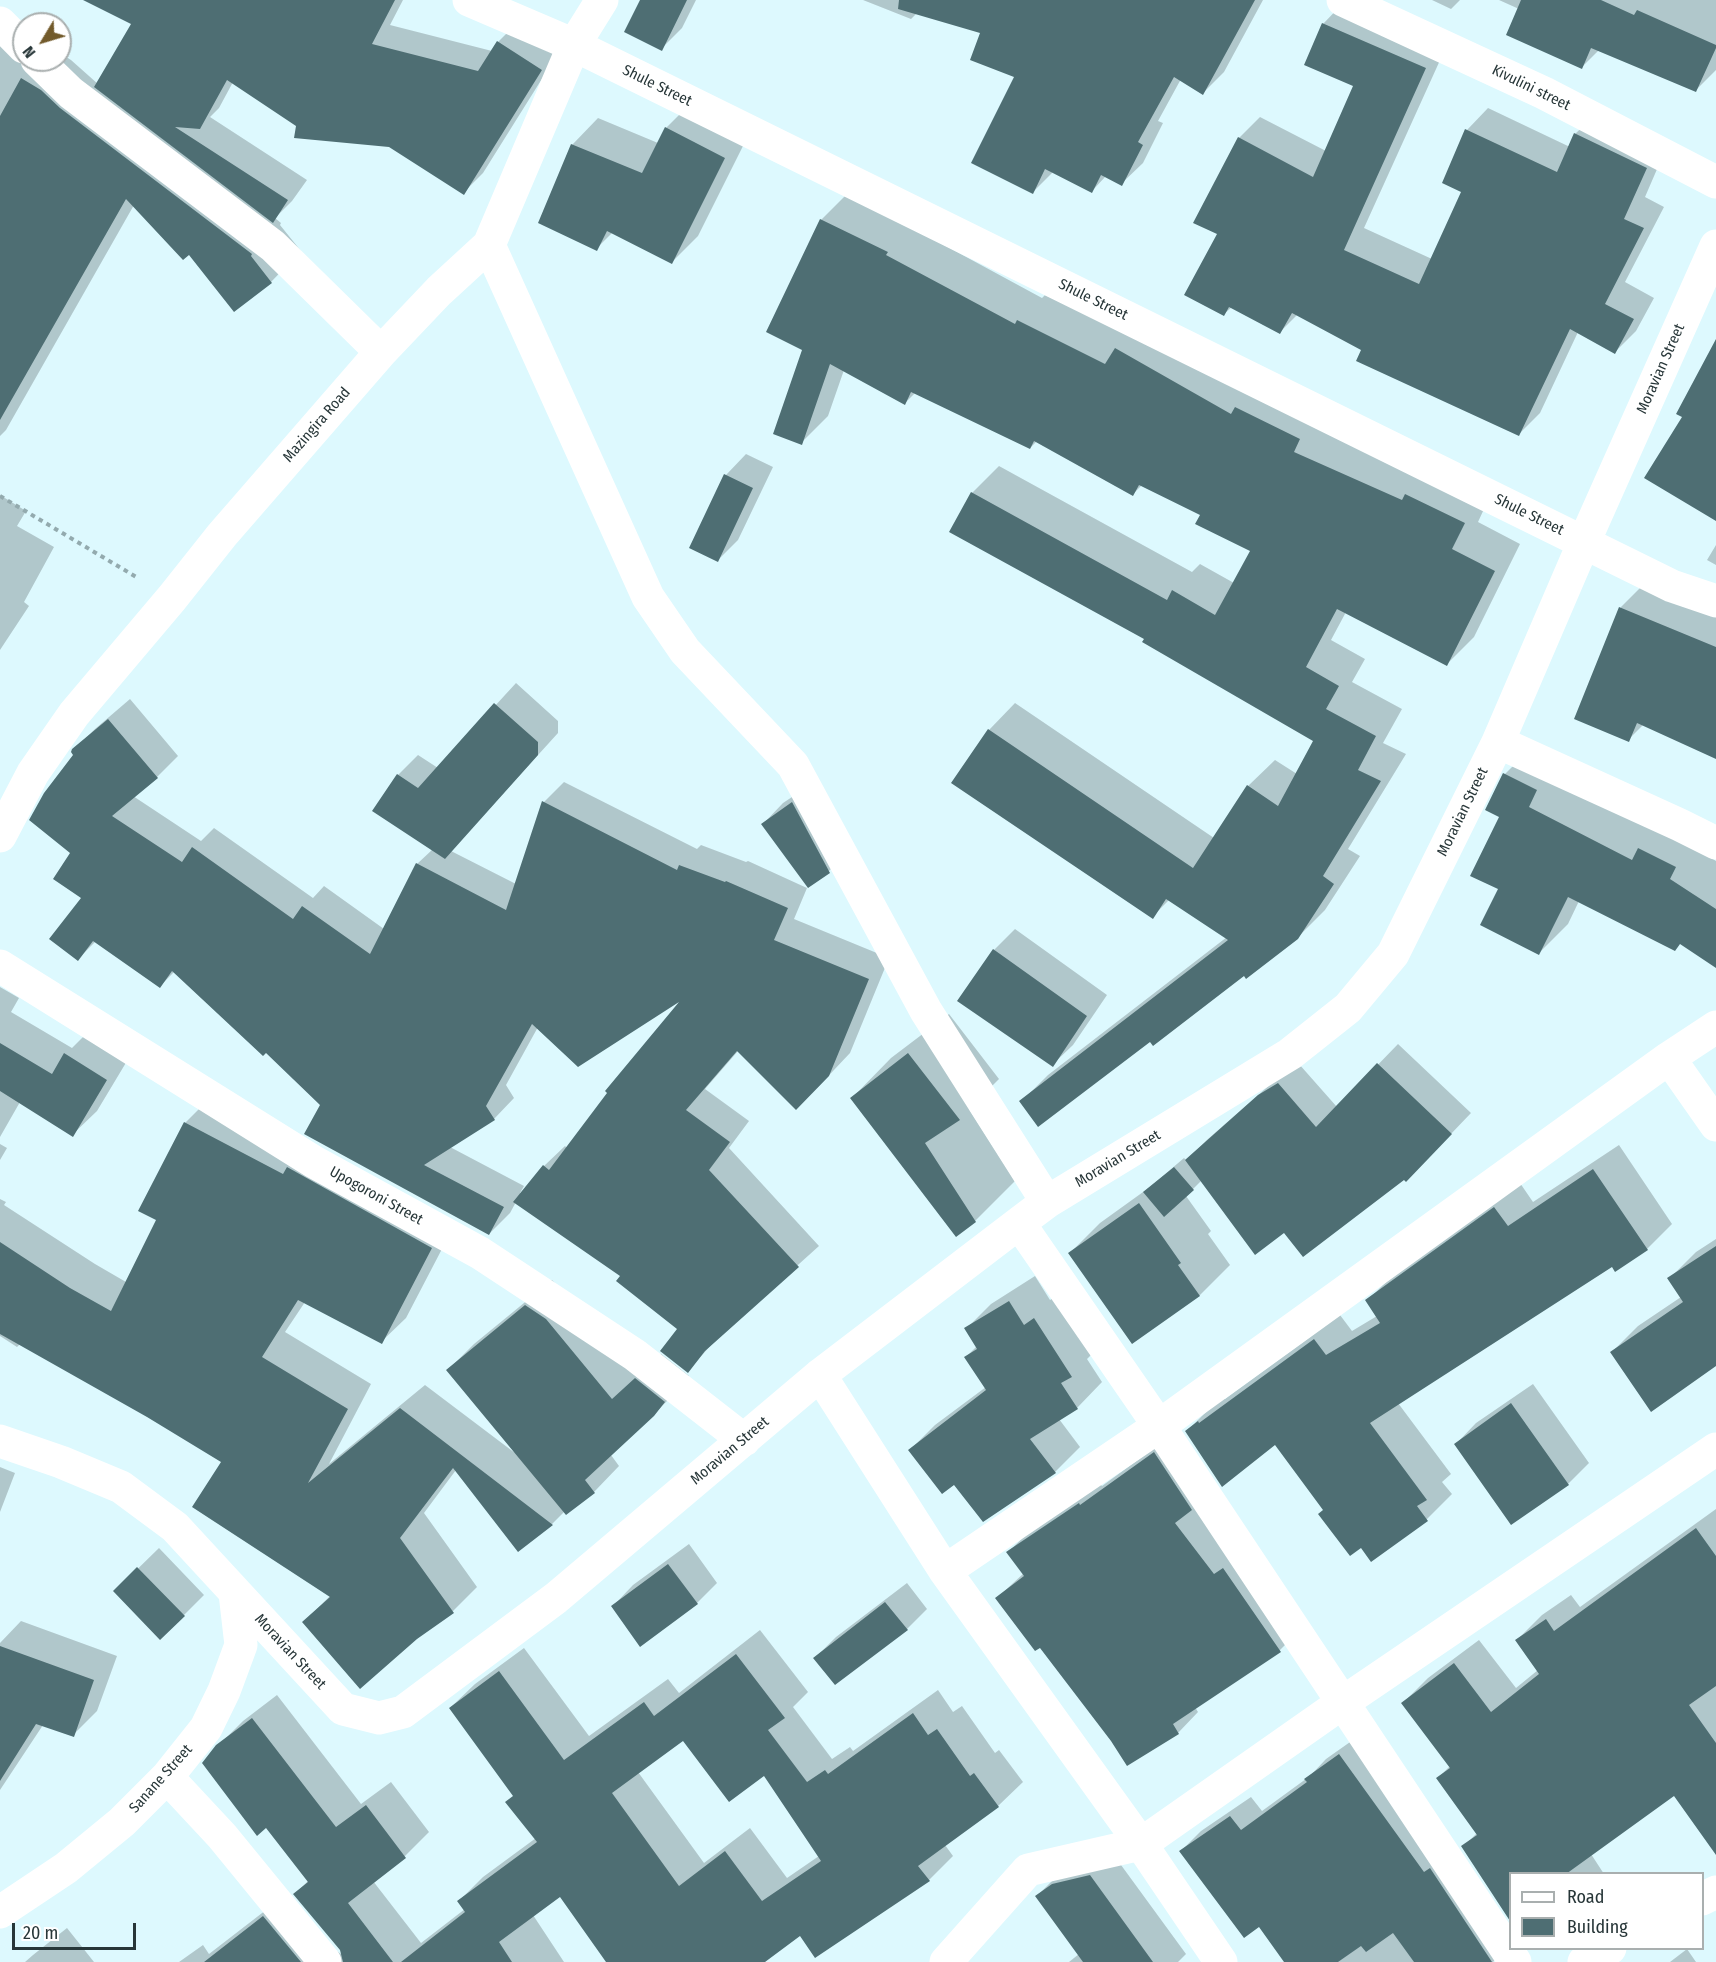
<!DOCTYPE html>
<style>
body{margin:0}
#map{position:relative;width:1716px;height:1962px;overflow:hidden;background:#ddf9fe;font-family:"Fira Sans Condensed",sans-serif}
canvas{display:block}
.legend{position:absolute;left:1509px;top:1872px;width:195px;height:78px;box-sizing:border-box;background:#fff;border:2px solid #a9afaf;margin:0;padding:8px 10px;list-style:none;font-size:18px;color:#273638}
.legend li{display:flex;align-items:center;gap:12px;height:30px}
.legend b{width:30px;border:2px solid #a9afaf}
.north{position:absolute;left:12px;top:12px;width:60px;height:60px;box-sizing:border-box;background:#fff;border:2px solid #a9afaf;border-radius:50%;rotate:232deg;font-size:16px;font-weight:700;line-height:24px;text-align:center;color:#273638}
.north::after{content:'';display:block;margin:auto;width:21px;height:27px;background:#725a2b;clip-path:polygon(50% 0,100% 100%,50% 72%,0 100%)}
.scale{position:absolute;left:12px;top:1923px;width:124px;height:27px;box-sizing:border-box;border:3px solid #273638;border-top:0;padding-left:8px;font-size:18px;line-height:21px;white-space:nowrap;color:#273638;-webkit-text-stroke:4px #fff;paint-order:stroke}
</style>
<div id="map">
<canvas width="1716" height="1962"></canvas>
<ul class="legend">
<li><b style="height:8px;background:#fff"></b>Road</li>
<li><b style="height:16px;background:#4e6e73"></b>Building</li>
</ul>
<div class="north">N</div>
<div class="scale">20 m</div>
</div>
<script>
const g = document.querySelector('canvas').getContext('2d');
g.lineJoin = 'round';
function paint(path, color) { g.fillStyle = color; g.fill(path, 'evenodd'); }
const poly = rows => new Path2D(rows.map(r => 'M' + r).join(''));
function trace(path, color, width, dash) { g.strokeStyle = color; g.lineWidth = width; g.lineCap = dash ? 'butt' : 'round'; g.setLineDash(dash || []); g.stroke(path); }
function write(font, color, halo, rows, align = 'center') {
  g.font = font + ' "Fira Sans Condensed",sans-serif'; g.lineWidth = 6; g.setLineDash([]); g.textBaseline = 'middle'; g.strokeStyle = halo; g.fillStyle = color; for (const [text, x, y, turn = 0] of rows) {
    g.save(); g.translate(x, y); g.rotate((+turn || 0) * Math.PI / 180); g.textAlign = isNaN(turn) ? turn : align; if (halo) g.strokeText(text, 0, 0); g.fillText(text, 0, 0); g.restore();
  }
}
const shadow = poly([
 [115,0,403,0,390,25,492,51,498,42,517,23,560,50,483,173,463,193,390,145,297,125,233,82,219,108,210,117,307,180,292,201,275,218,281,223,280,225,301,251,271,282,189,253,134,205,6,430,0,436,0,11,17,28,60,60,60,53,71,60,98,84,134,23],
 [642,0,696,0,682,28,661,49],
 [863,0,1263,0,1224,72,1203,93,1181,79,1158,121,1163,123,1143,163,1121,184,1106,176,1092,191,1054,171,1032,193,1016,77,982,32,917,13,911,19],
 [1432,0,1460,0,1451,9],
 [1499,0,1716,0,1716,70,1696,90,1600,49,1581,68,1519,9],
 [1344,2,1446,47,1364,228,1432,259,1463,191,1444,182,1467,130,1488,108,1570,147,1575,134,1597,113,1667,146,1645,197,1664,207,1625,282,1654,298,1636,331,1615,352,1578,332,1540,413,1519,434,1298,314,1280,332,1232,307,1224,314,1219,233,1239,138,1260,117,1326,151,1355,86,1323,24],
 [692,102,750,132,698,236,672,262,613,232,596,249,572,145,598,118,658,143,666,128],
 [848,193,1042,298,1045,295,1490,496,1478,522,1520,544,1474,637,1447,664,1346,612,1331,640,1365,659,1352,682,1402,709,1383,743,1406,754,1348,849,1360,856,1325,910,1297,938,1150,1040,1021,1102,1048,1075,1227,937,1170,899,1152,917,989,730,1015,703,1214,838,1248,786,1275,760,1297,774,1316,741,1146,638,972,493,999,466,1192,572,1200,564,1234,583,1252,550,1202,514,1142,485,1133,494,1037,441,1030,448,915,393,905,403,844,370,828,416,801,443,804,349,821,220],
 [746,454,773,467,738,540,718,560,691,547,726,475],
 [0,495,26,511,17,526,54,547,24,602,29,606,0,650],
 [1716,545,1716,565,1707,560],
 [1644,584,1716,608,1716,758,1644,724,1628,740,1576,718,1621,607],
 [516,683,558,721,558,733,451,851,516,884,544,802,564,782,697,849,701,845,746,862,748,861,807,888,794,919,889,958,850,1053,817,1088,738,1051,705,1089,749,1121,729,1148,819,1246,719,1336,688,1371,679,1329,622,1276,516,1202,510,1213,489,1234,266,1051,175,971,160,986,96,941,78,959,84,898,72,853,75,755,74,750,95,729,130,699,178,756,157,777,133,796,201,841,214,828,313,898,324,886,384,929,417,864,433,849,398,775,418,755,438,768],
 [685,997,567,1148,565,1146,544,1166,521,1194,520,1193,524,1186,450,1147,494,1119,514,1098,506,1085,538,1027],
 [1534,745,1716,861,1716,966,1657,927,1579,901,1568,924,1539,953,1500,889,1501,817,1505,774],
 [813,783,849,851,829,871,763,824,783,803],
 [1015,929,1107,995,1073,1045,1052,1065,994,950],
 [0,987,19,998,11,1012,72,1048,90,1030,130,1056,97,1111,72,1135,20,1102,0,1137],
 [949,1014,999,1079,969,1109,1015,1181,975,1221,852,1098,891,1058],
 [1398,1044,1471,1113,1427,1159,1405,1178,1285,1231,1202,1180,1186,1196,1211,1231,1208,1234,1230,1265,1200,1295,1132,1342,1070,1253,1100,1223,1150,1187,1184,1158,1186,1160,1208,1139,1281,1075,1299,1064,1337,1107],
 [210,1098,455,1224,406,1318,381,1342,305,1302,285,1332,371,1384,329,1464,425,1385,515,1453,448,1370,474,1344,552,1280,639,1375,661,1354,689,1376,679,1389,653,1415,611,1455,619,1466,594,1492,566,1513,564,1512,552,1524,519,1550,456,1470,424,1513,477,1587,453,1611,304,1622,330,1596,223,1462,148,1416,20,1344,17,1347,0,1336,0,1199,6,1202,4,1205,95,1264,126,1282,158,1219,140,1210,185,1123],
 [0,1144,7,1148,0,1160],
 [1619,1145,1672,1224,1647,1249,1612,1265,1398,1403,1451,1474,1442,1482,1452,1494,1427,1519,1372,1560,1362,1546,1324,1510,1276,1442,1187,1431,1212,1406,1224,1397,1225,1399,1340,1315,1352,1331,1377,1316,1367,1301,1392,1276,1520,1183,1533,1202],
 [1716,1239,1716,1364,1612,1352,1638,1326,1681,1297,1669,1279,1696,1252],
 [1035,1276,1050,1300,1060,1294,1096,1350,1087,1359,1102,1382,1077,1408,1059,1419,1080,1447,1055,1472,955,1483,910,1450,935,1425,986,1387,966,1357,977,1346,966,1329,991,1304],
 [1533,1384,1589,1463,1568,1484,1512,1523,1456,1444,1476,1423],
 [1175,1433,1300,1630,1280,1650,1195,1707,1198,1712,1178,1733,1113,1740,1040,1646,997,1598,1024,1573,1008,1552,1029,1532,1100,1484,1102,1486],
 [0,1467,15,1473,0,1512],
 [1716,1509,1716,1823,1675,1794,1591,1854,1604,1874,1510,1874,1510,1919,1463,1847,1477,1833,1438,1778,1450,1766,1403,1703,1428,1678,1479,1640,1516,1688,1538,1670,1517,1640,1542,1615,1571,1595,1580,1607],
 [689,1544,717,1583,697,1603,613,1606,633,1585],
 [159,1548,204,1595,184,1615,115,1591],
 [907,1583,927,1609,907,1629,815,1658,836,1637],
 [21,1621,117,1656,97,1711,73,1735,43,1725,0,1790,0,1643],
 [760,1630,808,1692,793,1707,832,1759,850,1747,853,1751,938,1690,953,1712,962,1706,995,1753,999,1750,1023,1782,998,1806,945,1845,953,1856,929,1880,801,1934,762,1962,608,1962,561,1895,533,1915,564,1962,179,1962,203,1945,209,1954,288,1893,335,1950,344,1956,341,1950,295,1894,308,1881,218,1746,243,1721,277,1695,361,1804,391,1782,429,1832,405,1856,373,1881,421,1943,465,1909,459,1901,483,1877,536,1838,514,1795,450,1708,475,1684,524,1648,589,1736,668,1679,679,1693],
 [683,1739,764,1774,819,1856,787,1878,750,1828,704,1863,638,1772],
 [1360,1735,1510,1944,1493,1962,1286,1962,1259,1925,1181,1851,1201,1831,1251,1797,1262,1811,1310,1776,1326,1759],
 [1113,1854,1186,1954,1178,1962,1069,1962,1079,1954,1037,1896,1059,1874],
 [67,1928,94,1962,25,1962,33,1955],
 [1687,1949,1696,1962,1670,1962]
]);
const building = poly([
 [83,0,395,0,372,44,478,71,497,41,542,70,464,195,389,147,294,138,296,126,227,80,200,129,175,127,288,200,273,223,94,87,131,24],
 [640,0,687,0,662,51,624,32],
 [899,0,1255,0,1203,95,1174,77,1138,142,1143,145,1122,186,1101,175,1092,193,1045,169,1033,194,971,163,1014,77,970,60,980,33,898,9],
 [1521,0,1601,0,1634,15,1637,10,1716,45,1716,48,1696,92,1591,48,1582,69,1506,35],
 [1322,23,1426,68,1344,250,1419,284,1461,192,1442,183,1465,129,1557,172,1574,133,1647,168,1624,219,1644,228,1605,304,1634,319,1615,354,1570,329,1519,436,1356,361,1361,350,1292,313,1280,334,1229,307,1224,316,1184,295,1217,234,1193,223,1238,137,1313,177,1353,86,1304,65],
 [21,78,41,90,60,108,252,254,251,256,272,283,234,312,189,255,183,260,126,199,0,420,0,116],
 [665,127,725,158,672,264,607,231,597,251,538,223,571,144,642,173],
 [820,219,888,252,886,255,1015,324,1017,320,1105,364,1115,348,1231,414,1235,407,1300,439,1294,452,1402,500,1405,494,1465,523,1452,549,1495,571,1447,666,1337,609,1306,667,1339,686,1326,709,1376,736,1358,770,1381,781,1323,876,1334,884,1298,939,1246,979,1244,976,1153,1046,1150,1042,1038,1127,1019,1101,1228,940,1166,899,1153,919,951,783,988,729,1193,868,1247,785,1278,806,1313,741,1142,642,1144,639,949,532,971,492,1167,600,1172,590,1215,615,1250,551,1195,524,1200,515,1139,485,1133,496,1034,441,1030,449,911,392,905,405,830,364,802,445,773,434,802,350,766,332],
 [1716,339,1716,521,1644,478,1682,417,1676,414],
 [724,474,753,488,718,562,689,548],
 [1619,607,1716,647,1716,759,1637,723,1629,742,1574,719],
 [494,703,538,742,538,755,445,859,372,811,397,774,418,788],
 [108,719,158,778,112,816,182,862,192,847,293,919,302,906,370,954,416,863,506,910,542,801,677,870,679,865,725,882,726,881,788,908,774,940,869,979,829,1076,796,1110,737,1051,686,1110,730,1142,709,1170,799,1267,705,1351,688,1373,660,1351,677,1329,616,1281,620,1276,513,1202,543,1165,549,1170,607,1093,605,1091,679,1002,578,1067,532,1024,486,1106,495,1120,424,1165,504,1207,489,1235,304,1134,320,1105,266,1053,263,1056,172,971,160,988,93,941,78,961,49,939,81,898,53,879,70,853,29,820,44,793,73,755,71,752,72,749],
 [1503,773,1537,790,1529,807,1632,860,1638,848,1676,867,1670,879,1716,909,1716,968,1680,944,1675,951,1568,897,1539,955,1480,925,1498,889,1470,876,1499,817,1485,810],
 [792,802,830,873,808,888,761,824],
 [993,949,1087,1016,1053,1067,957,1001],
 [0,1043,52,1074,64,1053,107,1080,73,1137,0,1091],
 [908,1053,960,1120,925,1143,976,1222,956,1237,850,1098],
 [1377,1063,1452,1134,1406,1182,1404,1180,1303,1257,1284,1233,1255,1255,1185,1160,1258,1095,1278,1083,1316,1127],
 [184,1122,283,1174,287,1167,432,1248,382,1344,298,1300,262,1357,348,1409,308,1483,400,1408,553,1525,518,1552,453,1468,400,1538,454,1613,417,1639,360,1689,302,1622,330,1597,192,1507,221,1462,147,1417,0,1334,0,1242,70,1288,111,1311,156,1220,138,1211],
 [1174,1167,1194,1190,1164,1217,1143,1192],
 [1593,1169,1648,1250,1615,1272,1612,1267,1370,1423,1427,1500,1417,1506,1428,1521,1371,1562,1361,1548,1350,1556,1318,1514,1323,1510,1275,1445,1222,1487,1185,1431,1198,1421,1199,1423,1314,1339,1326,1355,1380,1323,1365,1300,1494,1207,1508,1226],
 [1139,1203,1181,1263,1178,1265,1200,1296,1132,1344,1068,1253],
 [1716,1246,1716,1366,1651,1412,1610,1352,1683,1302,1667,1278],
 [1009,1301,1024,1325,1034,1318,1072,1377,1061,1383,1078,1409,1030,1439,1056,1473,983,1522,954,1485,942,1494,908,1450,986,1390,964,1357,977,1349,964,1328],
 [525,1305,546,1319,612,1399,635,1378,665,1402,654,1416,585,1480,595,1493,566,1515,446,1370],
 [1511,1403,1569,1485,1511,1525,1454,1444],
 [1154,1452,1192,1510,1175,1523,1214,1574,1223,1568,1281,1652,1173,1724,1179,1734,1127,1766,1111,1741,1040,1648,1035,1651,995,1598,1024,1576,1006,1552,1079,1503,1080,1505],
 [1696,1528,1716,1556,1716,1686,1689,1705,1716,1743,1716,1855,1674,1796,1566,1874,1510,1874,1510,1921,1461,1846,1477,1835,1436,1778,1450,1768,1401,1703,1454,1663,1491,1712,1539,1674,1515,1640,1546,1619,1554,1631],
 [668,1564,698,1604,640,1647,611,1606],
 [137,1567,185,1616,160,1640,113,1591],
 [885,1602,908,1630,835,1685,813,1658],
 [0,1646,94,1680,74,1737,36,1724,0,1781],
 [736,1654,785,1718,768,1730,807,1782,825,1770,828,1774,913,1713,928,1735,937,1729,970,1776,974,1773,999,1807,918,1866,930,1881,815,1958,800,1936,765,1962,606,1962,560,1897,499,1942,512,1962,401,1962,465,1912,457,1901,537,1842,505,1802,513,1796,449,1708,499,1671,564,1760,644,1702,654,1716],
 [683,1741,729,1802,764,1776,821,1861,762,1901,725,1851,679,1886,612,1793],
 [252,1718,336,1827,366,1805,406,1858,348,1903,393,1962,343,1962,340,1950,293,1894,308,1882,266,1828,257,1836,202,1763,216,1745],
 [1339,1754,1424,1872,1430,1868,1492,1962,1414,1962,1393,1933,1366,1952,1361,1946,1338,1962,1284,1962,1259,1927,1244,1938,1179,1851,1230,1816,1241,1830,1307,1782,1304,1779],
 [1090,1875,1153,1962,1083,1962,1035,1896,1052,1884],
 [263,1916,301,1962,204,1962]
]);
const path = poly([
 [0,496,138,578]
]);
const street = poly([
 [469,0,574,45,1672,586,1716,601],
 [1343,0,1544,93,1716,182],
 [0,23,24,47],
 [37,60,71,93,273,246,381,352],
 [489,245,648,597,685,651,793,765,926,1011,1047,1202],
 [1498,742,1680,825,1716,843],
 [0,836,33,773,74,714,172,598,222,535,381,352,439,291,489,245,574,45,602,0],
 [0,966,314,1162,480,1253,635,1355,744,1440],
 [1669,1058,1716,1125],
 [1019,1223,1159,1426,1515,1962],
 [820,1375,945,1571,1141,1844,1221,1962],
 [0,1441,61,1462,121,1487,175,1527,343,1709,379,1718,403,1712,556,1598,820,1375,1019,1223,1047,1202,1290,1054,1348,1008,1393,954,1498,742,1584,542,1716,246],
 [945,1571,1159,1426,1669,1058,1716,1027],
 [167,1777,222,1836,325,1962],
 [1702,1899,1716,1892],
 [0,1912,66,1868,122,1822,167,1777,206,1728,224,1691,241,1645,235,1593],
 [946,1962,1028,1870,1141,1844,1342,1703,1716,1449],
 [1584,1962,1610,1948]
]);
const streetNames = [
 ["Shule Street",657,86,26],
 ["Kivulini street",1531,88,26],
 ["Shule Street",1093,300,26],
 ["Moravian Street",1661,369,-66],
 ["Mazingira Road",317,425,-49],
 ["Shule Street",1529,515,26],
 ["Moravian Street",1463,812,-64],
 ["Moravian Street",1118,1159,-31],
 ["Upogoroni Street",376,1196,29],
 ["Moravian Street",730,1451,-40],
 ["Moravian Street",290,1652,47],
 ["Sanane Street",161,1779,-48]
];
paint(shadow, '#0003');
paint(building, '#4e6e73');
trace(path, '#93aaae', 4, [4.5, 4.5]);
trace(street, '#fff', 33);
write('15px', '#273638', '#fff', streetNames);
</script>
